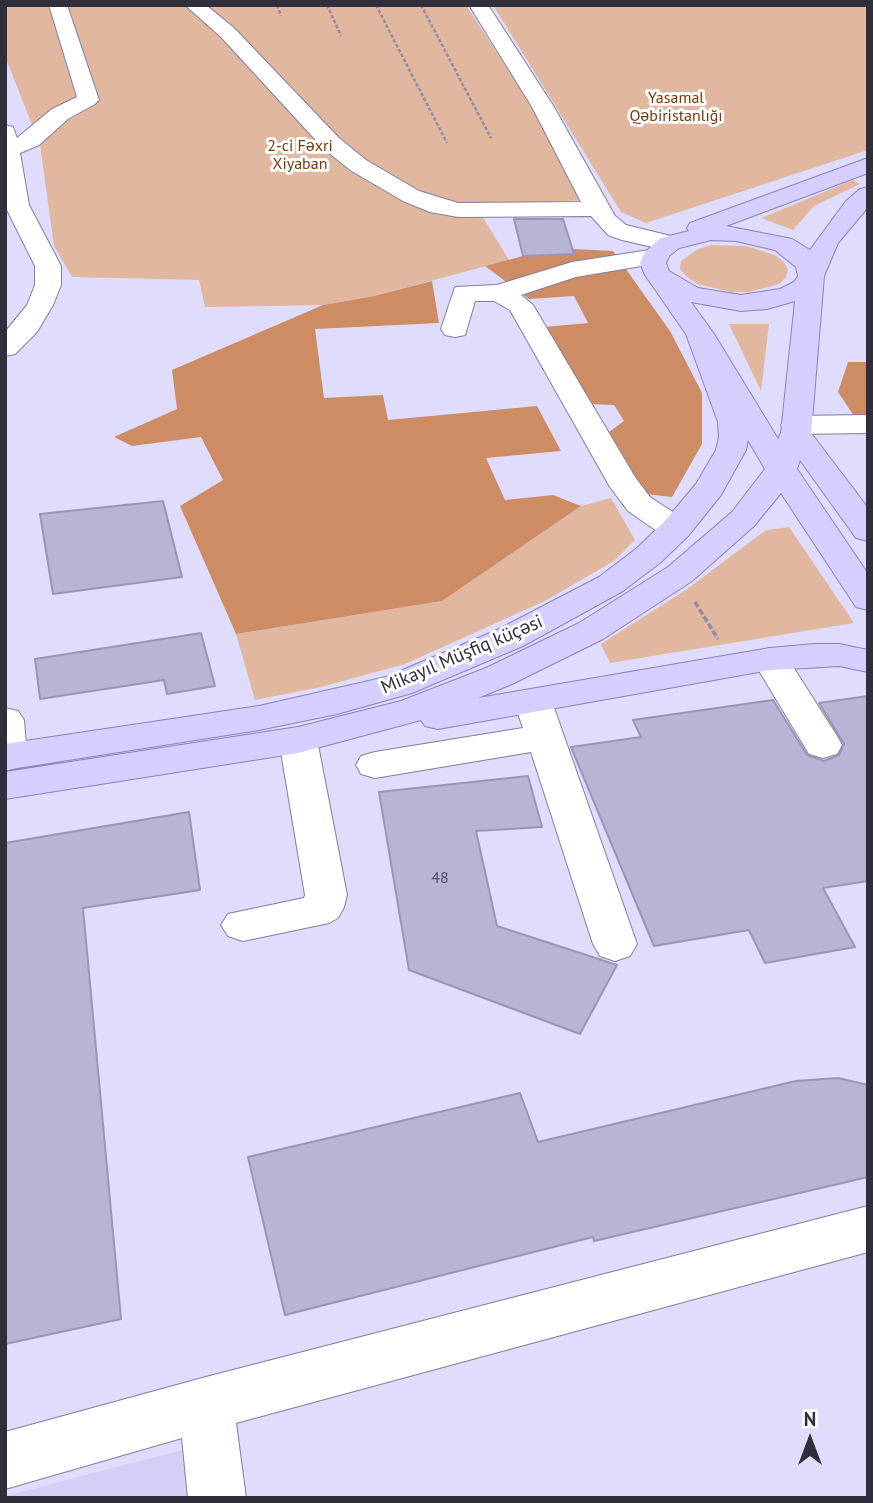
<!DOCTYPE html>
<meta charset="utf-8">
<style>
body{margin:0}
#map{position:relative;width:873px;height:1503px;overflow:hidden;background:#dfdcfd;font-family:"PT Sans",sans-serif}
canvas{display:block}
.frame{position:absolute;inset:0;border:7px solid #302e3b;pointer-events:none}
.north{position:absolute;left:775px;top:1405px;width:70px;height:70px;-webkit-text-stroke:5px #fff;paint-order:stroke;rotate:0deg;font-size:19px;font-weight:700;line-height:28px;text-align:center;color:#302e3b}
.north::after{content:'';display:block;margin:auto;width:24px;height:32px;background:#302e3b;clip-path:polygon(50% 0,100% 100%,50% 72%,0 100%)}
</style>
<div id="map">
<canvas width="873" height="1503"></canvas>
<div class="frame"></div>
<div class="north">N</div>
</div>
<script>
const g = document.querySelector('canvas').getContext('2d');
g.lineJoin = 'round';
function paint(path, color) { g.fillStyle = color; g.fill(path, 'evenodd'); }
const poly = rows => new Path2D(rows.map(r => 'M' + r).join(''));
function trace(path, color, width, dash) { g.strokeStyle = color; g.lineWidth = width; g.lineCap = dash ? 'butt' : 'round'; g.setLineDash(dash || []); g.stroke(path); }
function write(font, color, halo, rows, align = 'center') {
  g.font = font + ' "PT Sans",sans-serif'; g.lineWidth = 6; g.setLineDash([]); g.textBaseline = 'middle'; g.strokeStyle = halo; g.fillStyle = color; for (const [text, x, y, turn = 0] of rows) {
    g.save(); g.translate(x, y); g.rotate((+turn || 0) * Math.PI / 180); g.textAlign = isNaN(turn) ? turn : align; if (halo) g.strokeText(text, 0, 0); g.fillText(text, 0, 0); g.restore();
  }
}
const built = poly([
 [236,1436,245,1498,5,1498,5,1496]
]);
const green = poly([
 [5,5,466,5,592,200,486,204,479,211,509,260,374,296,323,305,205,307,199,280,72,277,54,246,40,145,5,56],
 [493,5,868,5,868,150,646,223,621,212],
 [853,180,860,184,814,206,793,230,761,218],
 [712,245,746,246,775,255,784,262,788,270,786,277,779,284,749,292,731,292,697,284,686,276,680,269,681,261,698,249],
 [729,324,769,324,761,391],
 [611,498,635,540,614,561,545,601,405,664,321,687,255,700,236,634,442,601,581,506],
 [789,527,854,623,610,663,601,644,687,589,766,530]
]);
const forest = poly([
 [572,249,613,251,670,331,702,393,702,444,672,497,646,494,609,432,624,421,614,405,588,404,544,327,588,323,574,296,529,299,485,266,523,256,574,254],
 [432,281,439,323,315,329,324,398,383,395,388,420,537,406,561,451,486,458,505,500,553,495,581,506,442,601,236,634,180,506,223,480,201,437,132,446,114,437,177,409,172,370,323,305,374,296],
 [848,362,868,362,868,415,854,416,838,392]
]);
const building = poly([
 [514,219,563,219,574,254,523,256,514,219],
 [163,501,182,577,53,594,40,514,163,501],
 [201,633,215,686,167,694,164,680,40,699,35,659,201,633],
 [868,696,868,881,823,888,855,947,765,963,749,930,654,946,571,747,641,737,633,720,773,700,807,755,824,761,839,755,844,744,819,703,868,696],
 [528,776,542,827,476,831,497,926,617,965,580,1034,409,970,379,792,528,776],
 [189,812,200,890,83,908,121,1319,5,1344,5,843,189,812],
 [838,1078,868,1085,868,1177,594,1241,593,1237,285,1315,248,1157,520,1093,538,1142,796,1081,838,1078]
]);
const pathFar1 = poly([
 [277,5,281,16],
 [327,5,341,36],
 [376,5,447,143],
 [421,5,491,138]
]);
const path = poly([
 [695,602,718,639]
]);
const minor = poly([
 [49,5,67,5,99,100,95,104,68,119,39,145,20,153,29,205,61,266,61,285,53,305,37,332,15,354,5,356,5,332,27,305,35,285,35,266,5,206,5,125,13,127,17,138,52,109,77,97,49,5],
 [185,5,206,5,234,28,339,138,366,160,419,191,458,203,581,202,532,107,469,5,488,5,554,107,615,216,626,225,679,238,683,243,679,248,670,251,622,240,608,235,591,216,458,217,430,212,403,201,350,170,323,148,220,36,185,5],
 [656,249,665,252,669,257,665,262,576,277,521,295,533,305,635,477,650,497,688,522,692,529,688,536,676,539,664,536,628,511,610,487,510,310,494,301,475,301,465,335,455,337,445,335,441,329,455,287,497,285,572,262,656,249],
 [868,415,868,433,796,434,785,431,781,425,785,419,796,416,868,415],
 [770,648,783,651,837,736,842,745,837,754,823,758,809,754,752,659,757,651,770,648],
 [533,690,546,694,552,702,637,944,630,956,615,961,600,956,593,944,531,752,375,778,361,774,356,765,361,756,375,752,523,728,514,702,520,694,533,690],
 [5,708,18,711,24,720,27,757,22,766,8,770,5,769,5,708],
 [298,727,312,731,317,740,347,895,344,907,338,918,329,923,243,941,228,936,221,925,228,914,304,898,305,895,279,740,284,731,298,727],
 [868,1206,868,1252,236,1423,246,1498,188,1498,182,1438,5,1489,5,1432,206,1377,868,1206]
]);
const major = poly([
 [868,158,868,173,726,226,792,239,810,250,846,201,860,189,868,187,868,207,838,243,824,276,811,433,868,508,868,541,856,538,800,460,797,469,868,574,868,610,856,607,781,493,754,526,692,581,603,639,512,684,478,698,770,648,815,644,839,644,868,650,868,672,839,666,770,670,438,729,425,726,421,720,298,753,5,799,5,772,298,727,401,701,486,668,579,623,668,567,732,512,765,469,748,440,746,450,721,495,688,536,661,562,623,591,523,646,412,693,337,714,259,730,5,770,5,744,259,706,386,677,497,630,599,577,637,548,664,522,696,484,716,450,719,437,718,422,686,334,645,275,640,263,645,252,661,238,689,231,687,228,690,223,868,158],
 [711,240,736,241,775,250,796,267,798,276,794,282,780,289,741,295,698,288,669,271,666,263,669,256,679,248,711,240],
 [795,301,781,433,778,439,714,334,691,302,741,311,767,309,795,301]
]);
const farParknames = [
 ["Yasamal",676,98],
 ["Qəbiristanlığı",676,116],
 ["2-ci Fəxri",300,146],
 ["Xiyaban",300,164]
];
const numberNames = [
 ["48",440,878]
];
const streetNames = [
 ["Mikayıl Müşfiq küçəsi",462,655,-23]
];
paint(built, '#d4cff7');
paint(green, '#e1b79f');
paint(forest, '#ce8c65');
paint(building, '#b8b4d5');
trace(building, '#9996b5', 2);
trace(minor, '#827e9c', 2);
trace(major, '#8a81b8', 2);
trace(pathFar1, '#908da5', 2.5, [3.5, 2]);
trace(path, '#908da5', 3.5, [6, 2.5]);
paint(minor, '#fff');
paint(major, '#d6cefd');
write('16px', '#753809', '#fff', farParknames);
write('16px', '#525062', null, numberNames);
write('19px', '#302e3b', '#fff', streetNames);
</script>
